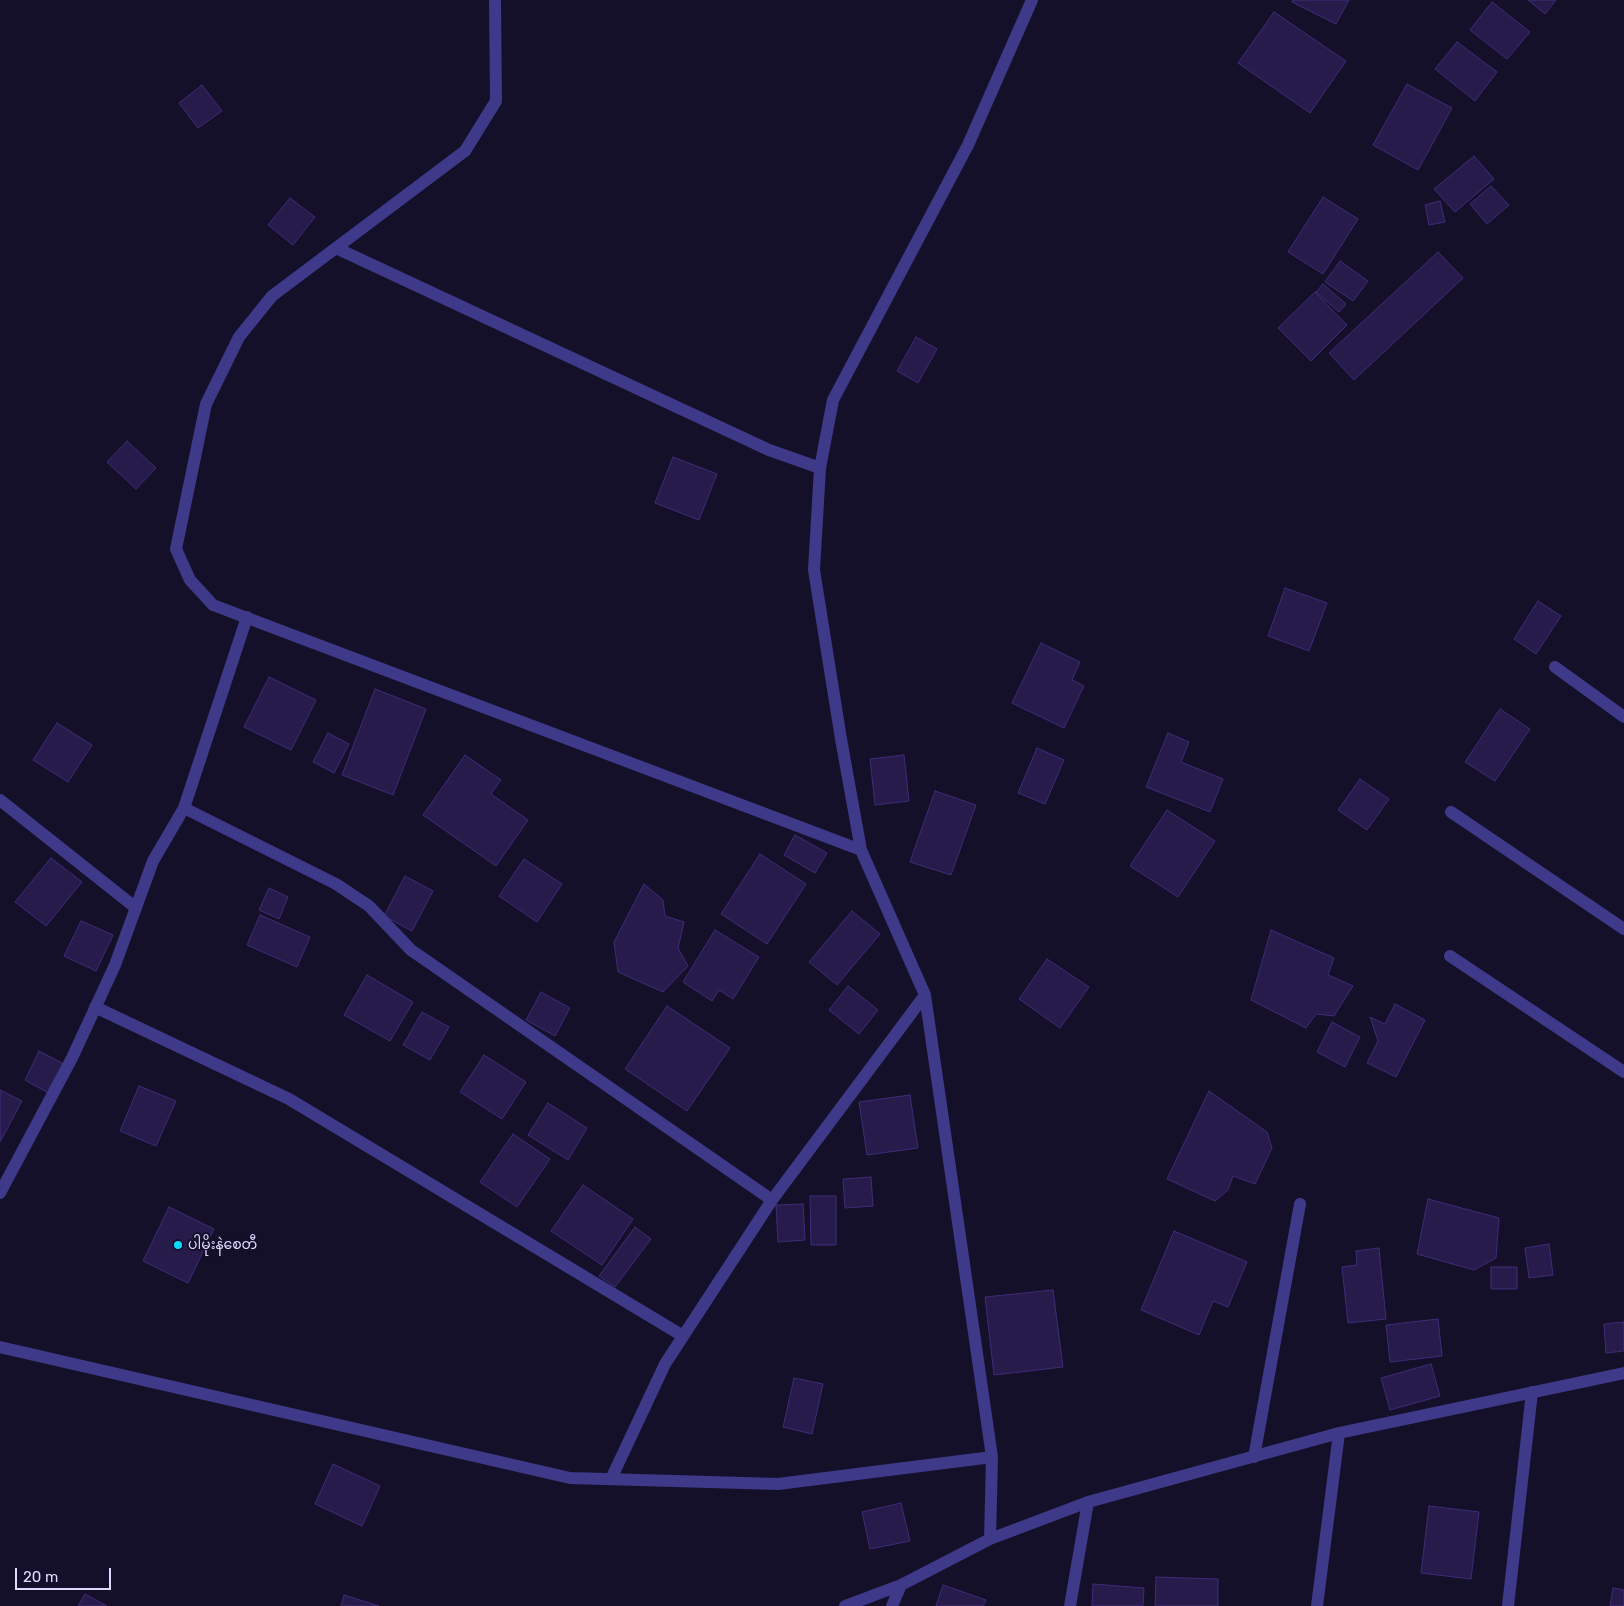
<!DOCTYPE html>
<meta charset="utf-8">
<style>
body{margin:0}
#map{position:relative;width:1624px;height:1606px;overflow:hidden;background:#15102a;font-family:Rubik,sans-serif}
canvas{display:block}
.scale{position:absolute;left:15px;top:1568px;width:96px;height:22px;box-sizing:border-box;border:2px solid #dfd9ff;border-top:0;padding-left:6px;font-size:15px;line-height:18px;white-space:nowrap;color:#dfd9ff;-webkit-text-stroke:4px #15102a;paint-order:stroke}
</style>
<div id="map">
<canvas width="1624" height="1606"></canvas>
<div class="scale">20 m</div>
</div>
<script>
const g = document.querySelector('canvas').getContext('2d');
g.lineJoin = 'round';
function paint(path, color) { g.fillStyle = color; g.fill(path, 'evenodd'); }
const poly = rows => new Path2D(rows.map(r => 'M' + r).join(''));
function trace(path, color, width, dash) { g.strokeStyle = color; g.lineWidth = width; g.lineCap = dash ? 'butt' : 'round'; g.setLineDash(dash || []); g.stroke(path); }
function write(font, color, halo, rows, align = 'center') {
  g.font = font + ' Rubik,"Noto Sans Myanmar",sans-serif'; g.lineWidth = 4; g.setLineDash([]); g.textBaseline = 'middle'; g.strokeStyle = halo; g.fillStyle = color; for (const [text, x, y, turn = 0] of rows) {
    g.save(); g.translate(x, y); g.rotate((+turn || 0) * Math.PI / 180); g.textAlign = isNaN(turn) ? turn : align; if (halo) g.strokeText(text, 0, 0); g.fillText(text, 0, 0); g.restore();
  }
}
const building = poly([
 [1293,0,1349,0,1336,24,1292,2,1293,0],
 [1528,0,1556,0,1545,14,1528,0],
 [1492,2,1530,32,1507,59,1470,30,1492,2],
 [1274,12,1346,61,1310,113,1238,63,1274,12],
 [1457,42,1497,72,1475,101,1435,69,1457,42],
 [1407,84,1452,108,1418,170,1373,145,1407,84],
 [202,85,222,111,198,128,179,103,202,85],
 [1474,156,1494,179,1455,212,1434,189,1474,156],
 [1491,186,1509,205,1487,224,1470,204,1491,186],
 [1323,197,1358,219,1323,274,1288,252,1323,197],
 [290,198,315,217,293,245,268,225,290,198],
 [1440,201,1445,222,1429,225,1425,205,1440,201],
 [1438,252,1463,278,1354,380,1329,353,1438,252],
 [1340,261,1368,281,1353,301,1325,282,1340,261],
 [1323,284,1346,304,1339,312,1316,292,1323,284],
 [1315,292,1347,325,1311,361,1278,328,1315,292],
 [916,337,937,349,918,383,897,371,916,337],
 [127,441,156,468,136,489,107,462,127,441],
 [673,457,717,474,699,520,655,503,673,457],
 [1285,588,1327,603,1309,651,1268,636,1285,588],
 [1538,601,1561,616,1536,654,1514,639,1538,601],
 [1041,643,1080,662,1072,680,1084,686,1064,728,1012,703,1041,643],
 [269,677,316,700,291,750,244,727,269,677],
 [375,689,426,709,393,795,342,775,375,689],
 [1500,709,1530,729,1495,781,1465,762,1500,709],
 [57,723,92,745,68,782,33,760,57,723],
 [328,733,349,744,334,773,313,762,328,733],
 [1168,733,1189,742,1181,762,1223,779,1210,812,1146,787,1168,733],
 [1037,748,1064,760,1045,804,1018,793,1037,748],
 [465,755,501,780,491,794,528,820,496,866,423,815,465,755],
 [904,755,909,801,875,805,870,759,904,755],
 [1360,779,1389,799,1367,830,1338,810,1360,779],
 [935,791,976,805,951,875,910,862,935,791],
 [1167,810,1215,841,1178,897,1130,866,1167,810],
 [795,835,827,853,815,873,784,855,795,835],
 [760,854,806,884,767,944,721,914,760,854],
 [51,858,82,882,46,926,15,902,51,858],
 [524,859,562,884,537,922,499,896,524,859],
 [405,876,433,891,412,931,384,916,405,876],
 [644,884,663,900,665,916,684,922,678,948,688,966,663,992,618,972,614,942,644,884],
 [269,888,288,897,279,919,259,910,269,888],
 [852,911,880,934,837,985,809,962,852,911],
 [260,915,310,937,297,967,247,945,260,915],
 [81,921,113,935,96,971,64,956,81,921],
 [715,930,759,957,733,999,719,990,712,1001,683,982,715,930],
 [1271,930,1334,958,1328,975,1353,986,1334,1016,1316,1014,1306,1028,1251,1000,1271,930],
 [1047,959,1089,987,1060,1028,1019,999,1047,959],
 [367,975,413,1002,390,1041,344,1015,367,975],
 [848,986,878,1010,859,1034,829,1010,848,986],
 [541,992,570,1008,555,1036,526,1020,541,992],
 [1395,1004,1425,1020,1396,1077,1367,1063,1378,1041,1370,1017,1385,1024,1395,1004],
 [667,1006,730,1048,687,1111,625,1069,667,1006],
 [422,1012,449,1027,430,1060,403,1045,422,1012],
 [1332,1022,1360,1037,1345,1067,1317,1052,1332,1022],
 [39,1051,64,1064,50,1094,25,1080,39,1051],
 [484,1055,526,1082,502,1119,460,1092,484,1055],
 [139,1086,176,1101,156,1146,120,1131,139,1086],
 [0,1090,22,1101,0,1142,0,1090],
 [1209,1091,1267,1132,1272,1148,1255,1184,1233,1176,1228,1190,1215,1201,1167,1179,1209,1091],
 [910,1095,918,1148,867,1155,859,1102,910,1095],
 [548,1103,587,1128,568,1160,528,1135,548,1103],
 [513,1134,550,1159,517,1207,480,1182,513,1134],
 [871,1177,873,1206,845,1208,843,1179,871,1177],
 [583,1185,633,1219,602,1265,551,1231,583,1185],
 [810,1196,836,1196,836,1245,811,1245,810,1196],
 [1428,1199,1499,1218,1496,1258,1474,1270,1417,1254,1428,1199],
 [803,1204,805,1240,778,1242,776,1205,803,1204],
 [169,1207,214,1229,188,1283,143,1261,169,1207],
 [635,1227,651,1239,615,1287,599,1276,635,1227],
 [1174,1231,1247,1262,1228,1307,1213,1301,1199,1335,1141,1310,1174,1231],
 [1549,1244,1553,1275,1529,1278,1525,1248,1549,1244],
 [1379,1248,1386,1319,1348,1323,1342,1267,1357,1265,1356,1251,1379,1248],
 [1491,1267,1517,1267,1517,1289,1491,1289,1491,1267],
 [1053,1290,1063,1367,994,1375,985,1297,1053,1290],
 [1438,1319,1442,1356,1390,1362,1386,1325,1438,1319],
 [1624,1322,1624,1351,1606,1353,1604,1324,1624,1322],
 [1431,1364,1440,1396,1390,1410,1381,1378,1431,1364],
 [794,1378,823,1384,812,1434,783,1427,794,1378],
 [333,1464,380,1486,362,1526,315,1504,333,1464],
 [901,1503,910,1541,870,1549,862,1512,901,1503],
 [1429,1506,1479,1512,1471,1579,1421,1573,1429,1506],
 [1156,1577,1218,1579,1218,1606,1155,1606,1156,1577],
 [1093,1584,1144,1588,1143,1606,1092,1606,1093,1584],
 [943,1585,986,1600,983,1606,936,1606,943,1585],
 [1613,1588,1624,1590,1624,1606,1610,1606,1613,1588],
 [85,1594,107,1606,78,1606,85,1594],
 [344,1595,379,1606,341,1606,344,1595]
]);
const minor = poly([
 [495,0,496,101,465,151,272,296,239,337,206,404,176,549,190,580,213,605,861,850],
 [336,248,769,450,820,468],
 [1555,667,1624,717],
 [0,800,136,908],
 [184,808,336,884,369,906,411,950,772,1200],
 [1451,812,1624,929],
 [1450,956,1624,1072],
 [95,1007,289,1099,683,1336],
 [0,1193,72,1058,115,965,153,861,184,808,247,617],
 [0,1347,570,1478,778,1484,992,1457],
 [1254,1457,1300,1204],
 [611,1479,665,1364,772,1200,925,995],
 [990,1539,992,1457,925,995,861,850,841,739,814,570,820,468,833,400,968,145,1032,0],
 [845,1606,901,1585],
 [892,1606,901,1585,990,1539,1088,1502,1339,1433,1624,1373],
 [1070,1606,1088,1502],
 [1317,1606,1339,1433],
 [1508,1606,1532,1392]
]);
const markers = [
 [178,1245,5,"#05ddff"]
];
const poiNames = [
 ["ပါမိုးနဲစေတီ",188,1245]
];
paint(building, '#271b4c');
trace(building, '#3e2c78', 1);
trace(minor, '#3f398a', 12);
for (const [x, y, r, color] of markers) { const dot = new Path2D(); dot.arc(x, y, r, 0, 2 * Math.PI); g.fillStyle = color; g.fill(dot); trace(dot, '#15102a', 2); }
write('14px', '#dfd9ff', '#15102a', poiNames, 'left');
</script>
